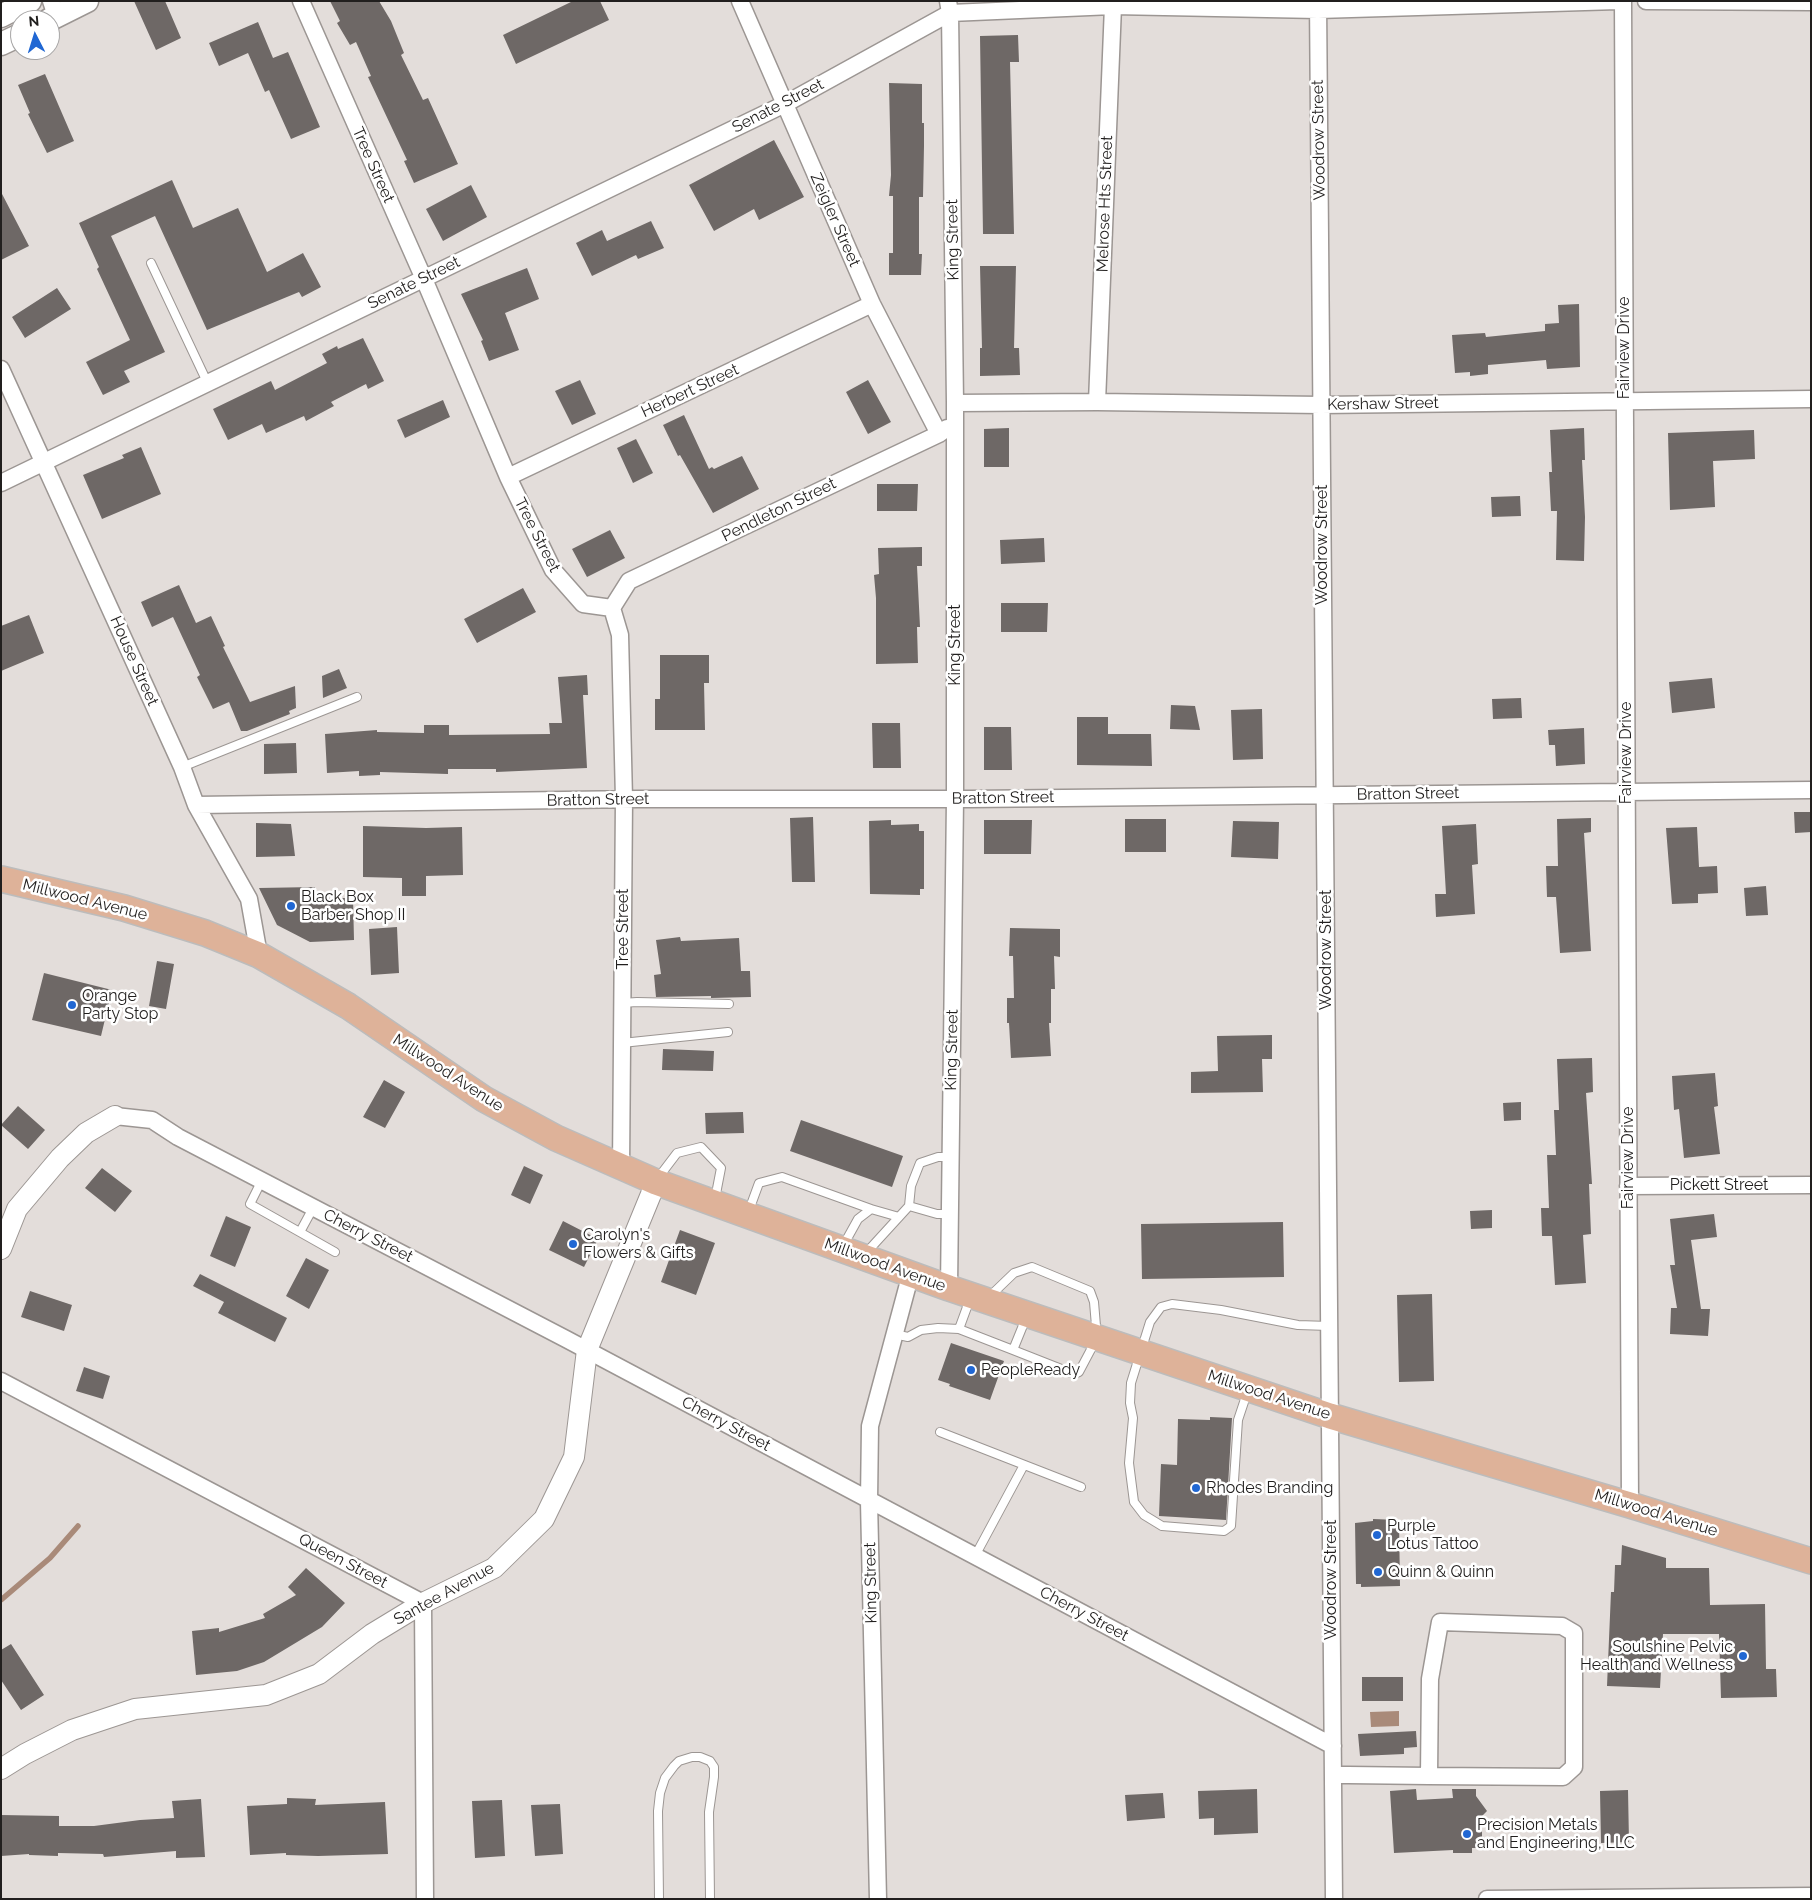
<!DOCTYPE html>
<style>
body{margin:0}
#map{position:relative;width:1812px;height:1900px;overflow:hidden;background:#e3ddda;font-family:Raleway,sans-serif}
canvas{display:block}
.frame{position:absolute;inset:0;border:2px solid #211f1e;pointer-events:none}
.north{position:absolute;left:10px;top:10px;width:50px;height:50px;box-sizing:border-box;background:#fff;border:1px solid #a6a5a5;border-radius:50%;rotate:355deg;font-size:14px;font-weight:700;line-height:20px;text-align:center;color:#211f1e}
.north::after{content:'';display:block;margin:auto;width:18px;height:22px;background:#2067d3;clip-path:polygon(50% 0,100% 100%,50% 72%,0 100%)}
</style>
<div id="map">
<canvas width="1812" height="1900"></canvas>
<div class="frame"></div>
<div class="north">N</div>
</div>
<script>
const g = document.querySelector('canvas').getContext('2d');
g.lineJoin = 'round';
function paint(path, color) { g.fillStyle = color; g.fill(path, 'evenodd'); }
const poly = rows => new Path2D(rows.map(r => 'M' + r).join(''));
function trace(path, color, width, dash) { g.strokeStyle = color; g.lineWidth = width; g.lineCap = dash ? 'butt' : 'round'; g.setLineDash(dash || []); g.stroke(path); }
function write(font, color, halo, rows, align = 'center') {
  g.font = font + ' Raleway,sans-serif'; g.lineWidth = 5; g.setLineDash([]); g.textBaseline = 'middle'; g.strokeStyle = halo; g.fillStyle = color; for (const [text, x, y, turn = 0] of rows) {
    g.save(); g.translate(x, y); g.rotate((+turn || 0) * Math.PI / 180); g.textAlign = isNaN(turn) ? turn : align; if (halo) g.strokeText(text, 0, 0); g.fillText(text, 0, 0); g.restore();
  }
}
const water = poly([
 [1399,1711,1399,1726,1371,1727,1370,1712]
]);
const stream = poly([
 [1,1600,50,1558,78,1526]
]);
const building = poly([
 [134,1,165,1,181,38,156,50],
 [330,1,379,1,391,21,404,53,401,55,423,100,428,98,458,164,414,183,404,161,407,160,368,77,371,76,356,42,350,45,337,23,340,21],
 [573,1,600,1,609,20,516,64,503,35],
 [258,22,273,58,288,52,320,127,291,139,269,90,265,92,248,53,219,66,209,43],
 [1018,35,1019,62,1010,62,1014,234,983,234,980,36],
 [45,74,74,141,47,153,28,114,30,113,18,85],
 [889,83,922,84,922,123,924,123,924,146,923,197,919,197,919,254,922,254,921,275,889,275,889,253,893,253,893,196,889,196,891,175],
 [774,140,804,197,759,220,754,209,714,231,689,185],
 [172,180,193,228,238,208,267,272,303,253,321,287,302,297,299,292,207,330,155,216,111,236,165,352,124,371,130,382,103,395,86,362,130,340,97,269,99,267,79,223],
 [471,185,487,217,443,241,426,209],
 [1,192,29,246,1,260],
 [651,221,664,248,638,259,636,255,592,276,576,243,602,230,607,241],
 [980,266,1016,266,1014,348,1019,348,1020,375,980,376,980,348,982,348],
 [527,268,539,299,505,313,519,350,489,361,481,341,483,340,461,294],
 [57,288,71,309,25,338,12,317],
 [1579,304,1580,367,1547,369,1546,360,1488,365,1488,374,1470,376,1470,372,1455,373,1452,335,1485,333,1486,337,1545,331,1545,324,1559,323,1558,305],
 [363,338,384,381,368,389,366,384,331,402,334,406,306,421,304,416,266,433,262,424,228,440,213,409,271,381,275,390,327,363,322,354,337,346,338,349],
 [580,380,596,414,572,425,555,391],
 [868,380,891,422,868,434,846,392],
 [443,400,450,417,405,438,397,420],
 [684,415,709,469,712,467,714,469,742,456,759,489,713,513,680,455,678,456,663,425],
 [1009,428,1009,467,984,467,984,429],
 [1584,428,1585,460,1582,460,1585,517,1584,561,1556,560,1557,511,1551,511,1549,472,1552,472,1550,430],
 [1754,430,1755,459,1713,461,1715,507,1670,510,1668,433],
 [636,439,653,473,633,483,617,448],
 [141,447,161,494,102,519,83,475,124,458,122,455],
 [877,484,918,484,917,511,877,511],
 [1520,496,1521,516,1492,517,1491,497],
 [610,530,625,558,587,577,572,549],
 [1044,538,1045,562,1001,564,1000,540],
 [922,547,922,566,917,566,920,627,917,627,918,663,876,664,876,598,874,575,879,574,878,548],
 [179,585,196,623,211,616,225,646,223,647,250,702,295,686,296,708,289,711,290,714,247,731,241,731,229,702,213,709,197,677,200,675,173,617,152,627,141,602],
 [523,588,536,612,477,643,464,619],
 [1001,603,1048,603,1047,632,1001,632],
 [29,615,44,653,1,671,1,626],
 [660,655,709,655,709,683,704,683,705,730,655,730,655,699,660,699],
 [339,669,347,688,323,698,322,676],
 [587,675,588,695,583,695,587,768,496,772,496,769,448,769,448,774,380,772,380,775,359,776,359,771,327,773,325,734,377,730,377,732,424,733,424,725,449,725,449,735,550,734,549,723,562,723,558,677],
 [1712,678,1715,708,1672,713,1669,682],
 [1521,698,1522,718,1493,719,1492,699],
 [1171,705,1195,706,1200,730,1170,729],
 [1262,709,1263,759,1233,760,1231,710],
 [1077,717,1108,717,1108,734,1151,734,1152,766,1077,765],
 [872,723,900,723,901,768,873,768],
 [984,727,1011,727,1012,770,984,770],
 [1584,728,1585,764,1556,766,1555,745,1549,745,1548,730],
 [296,743,297,773,264,774,264,744],
 [1794,812,1811,812,1811,832,1795,833],
 [813,817,815,882,792,882,790,818],
 [1591,818,1591,832,1584,833,1591,951,1560,953,1556,897,1547,897,1546,866,1558,866,1557,819],
 [1125,819,1166,819,1166,852,1125,852],
 [891,820,891,825,919,824,919,831,924,831,924,889,920,889,920,895,870,894,869,821],
 [984,820,1032,820,1031,854,984,854],
 [1233,821,1279,822,1278,859,1231,857],
 [256,823,291,824,295,856,256,857],
 [1476,824,1478,864,1472,865,1475,914,1436,917,1435,894,1446,894,1442,826],
 [363,826,426,828,462,827,463,875,426,876,426,896,402,896,402,878,363,877],
 [1697,827,1699,867,1717,866,1718,893,1698,894,1698,903,1672,904,1666,828],
 [1766,886,1768,915,1746,916,1744,888],
 [315,887,315,898,353,898,354,940,310,942,277,925,259,888],
 [397,927,399,973,371,975,369,929],
 [1010,928,1060,929,1060,957,1054,956,1055,989,1051,989,1051,1023,1049,1023,1051,1056,1011,1058,1009,1023,1007,1023,1007,998,1014,998,1013,956,1009,956],
 [680,937,681,941,739,938,741,971,750,971,751,997,711,998,711,996,656,997,654,975,661,974,656,940],
 [157,961,174,964,166,1009,149,1006],
 [44,973,112,990,101,1036,32,1020],
 [1272,1035,1272,1059,1262,1059,1263,1092,1191,1093,1191,1072,1218,1071,1217,1036],
 [663,1049,714,1051,713,1071,662,1070],
 [1592,1058,1593,1092,1586,1093,1592,1184,1589,1184,1591,1234,1583,1235,1586,1283,1555,1285,1552,1236,1542,1236,1541,1208,1549,1208,1547,1155,1556,1155,1554,1110,1559,1110,1557,1059],
 [1715,1073,1718,1106,1714,1107,1720,1154,1684,1158,1679,1109,1674,1110,1672,1076],
 [384,1080,405,1092,385,1128,363,1117],
 [1521,1102,1521,1120,1504,1121,1503,1103],
 [18,1106,45,1130,28,1149,1,1125],
 [743,1112,744,1133,706,1134,705,1113],
 [801,1120,903,1156,892,1187,790,1151],
 [524,1166,543,1175,530,1204,511,1195],
 [102,1168,132,1191,115,1212,85,1188],
 [1492,1210,1492,1228,1471,1229,1470,1211],
 [1714,1214,1717,1237,1691,1240,1701,1309,1710,1309,1708,1336,1670,1334,1671,1308,1677,1308,1670,1265,1675,1265,1670,1219],
 [226,1216,251,1227,235,1267,210,1256],
 [563,1221,598,1239,584,1267,549,1250],
 [1283,1222,1284,1277,1142,1279,1141,1224],
 [680,1230,715,1243,696,1295,661,1282],
 [306,1258,329,1270,309,1309,286,1296],
 [200,1274,287,1318,275,1342,218,1313,224,1302,193,1286],
 [30,1291,72,1305,64,1331,21,1317],
 [1432,1294,1434,1381,1399,1382,1397,1295],
 [951,1343,1004,1361,990,1400,949,1386,950,1384,938,1380],
 [84,1367,110,1376,103,1399,76,1391],
 [1210,1417,1232,1418,1226,1520,1159,1516,1161,1464,1177,1465,1178,1419,1210,1420],
 [1373,1519,1399,1520,1400,1586,1361,1587,1361,1584,1356,1584,1355,1523,1373,1521],
 [1622,1545,1666,1558,1666,1568,1709,1568,1710,1605,1765,1604,1766,1669,1776,1669,1777,1697,1721,1698,1719,1634,1663,1634,1660,1688,1607,1686,1611,1592,1614,1592,1615,1565,1621,1565],
 [306,1568,345,1603,322,1627,264,1662,237,1671,196,1675,192,1631,219,1628,219,1632,265,1618,263,1614,296,1595,288,1587],
 [11,1644,44,1695,21,1710,1,1680,1,1650],
 [1362,1677,1403,1677,1403,1701,1362,1701],
 [1416,1731,1417,1747,1404,1748,1404,1754,1360,1756,1358,1734],
 [1257,1789,1258,1833,1214,1835,1214,1818,1199,1819,1198,1791],
 [1416,1789,1417,1800,1453,1798,1452,1789,1476,1789,1476,1796,1487,1811,1482,1816,1482,1848,1472,1848,1472,1853,1453,1853,1453,1850,1394,1853,1390,1791],
 [1628,1790,1629,1842,1601,1843,1600,1791],
 [1163,1793,1165,1818,1127,1821,1125,1795],
 [287,1798,316,1799,315,1805,385,1802,388,1854,318,1856,286,1855,286,1853,250,1855,247,1806,287,1804],
 [201,1799,205,1857,176,1858,176,1851,104,1857,103,1854,58,1853,58,1856,29,1855,29,1854,1,1856,1,1815,59,1816,59,1826,94,1826,140,1820,174,1818,172,1801],
 [502,1800,505,1856,475,1858,472,1801],
 [560,1804,563,1854,535,1856,531,1805]
]);
const service = poly([
 [151,263,208,384],
 [182,767,357,697],
 [622,1003,637,1002,729,1004],
 [622,1043,728,1032],
 [658,1178,677,1153,701,1147,721,1168,715,1199],
 [262,1180,250,1204,335,1252],
 [748,1213,759,1183,782,1177,871,1209],
 [950,1214,937,1214,909,1206,911,1186,920,1163,938,1157,951,1157],
 [300,1232,313,1208],
 [843,1246,858,1219,871,1209,899,1217],
 [866,1253,909,1206],
 [989,1297,1014,1273,1032,1267,1090,1291,1094,1302,1097,1338,1079,1372,1074,1374,1013,1350,1026,1318],
 [970,1299,959,1329,1013,1350],
 [894,1334,908,1337,921,1330,938,1328,959,1329],
 [1247,1393,1238,1420,1231,1526,1224,1531,1162,1526,1144,1515,1134,1502,1129,1463,1133,1418,1130,1403,1131,1383,1150,1322,1161,1307,1172,1304,1221,1310,1298,1325,1329,1326],
 [940,1432,1081,1487],
 [975,1556,1024,1465],
 [659,1899,658,1811,660,1793,665,1778,674,1766,679,1761,692,1757,700,1757,710,1761,714,1767,714,1777,709,1812,710,1899]
]);
const minor = poly([
 [51,1,56,16],
 [301,1,424,279,508,477,553,570,583,604,612,608],
 [740,1,872,304,939,434],
 [948,1,950,13,955,403,955,799,949,1288],
 [1318,1,1334,1899],
 [1623,1,1630,1505],
 [1646,1,1811,2],
 [1,369,182,767,196,805,249,899,259,955],
 [1097,402,1113,6],
 [955,403,1097,402,1321,405,1811,399],
 [508,477,872,304],
 [1,483,785,104,950,13,1113,6,1318,10,1618,1],
 [612,608,620,635,624,799,621,1168],
 [612,608,629,581,939,434,947,428],
 [196,805,638,799,970,799,1811,790],
 [115,1116,152,1120,178,1137,566,1339,1333,1746],
 [1628,1186,1811,1185],
 [1,1381,423,1603,425,1899],
 [1333,1775,1348,1775,1429,1776,1563,1777,1574,1767,1574,1633,1562,1626,1440,1622,1430,1679,1429,1776],
 [878,1899,869,1501,870,1426,911,1273],
 [1487,1899,1811,1896]
]);
const tertiary = poly([
 [1,1249,17,1209,60,1158,86,1133,115,1116],
 [1,1769,25,1754,72,1730,135,1709,266,1695,319,1674,372,1634,423,1603,494,1568,544,1519,574,1457,587,1350,656,1182]
]);
const secondary = poly([
 [1,16,30,1],
 [49,20,87,1],
 [1,44,20,35]
]);
const primary = poly([
 [1,879,124,908,205,933,259,955,348,1006,484,1099,556,1138,656,1182,949,1288,1330,1416,1630,1505,1811,1561]
]);
const markers = [
 [291,906,5,"#2067d3"],
 [72,1005,5,"#2067d3"],
 [573,1244,5,"#2067d3"],
 [971,1370,5,"#2067d3"],
 [1196,1488,5,"#2067d3"],
 [1377,1535,5,"#2067d3"],
 [1378,1572,5,"#2067d3"],
 [1743,1656,5,"#2067d3"],
 [1467,1834,5,"#2067d3"]
];
const streetNames = [
 ["Senate Street",778,106,-27],
 ["Woodrow Street",1319,140,-91],
 ["Tree Street",373,165,66],
 ["Melrose Hts Street",1105,204,-88],
 ["Zeigler Street",835,220,66],
 ["King Street",953,240,-91],
 ["Senate Street",414,283,-26],
 ["Fairview Drive",1624,348,-90],
 ["Herbert Street",690,391,-25],
 ["Kershaw Street",1383,404,-1],
 ["Pendleton Street",779,510,-26],
 ["Tree Street",537,535,63],
 ["Woodrow Street",1322,545,-90],
 ["King Street",955,645,-90],
 ["House Street",134,661,66],
 ["Fairview Drive",1626,753,-90],
 ["Bratton Street",1408,794,-1],
 ["Bratton Street",1003,798,-1],
 ["Bratton Street",598,800,-1],
 ["Millwood Avenue",85,900,14],
 ["Tree Street",623,929,-90],
 ["Woodrow Street",1326,950,-90],
 ["King Street",952,1050,-89],
 ["Millwood Avenue",448,1073,33],
 ["Fairview Drive",1628,1158,-90],
 ["Pickett Street",1719,1185],
 ["Cherry Street",368,1236,27],
 ["Millwood Avenue",885,1265,20],
 ["Millwood Avenue",1269,1395,18],
 ["Cherry Street",726,1424,28],
 ["Millwood Avenue",1656,1513,17],
 ["Queen Street",343,1561,28],
 ["Woodrow Street",1331,1580,-90],
 ["King Street",871,1583,-91],
 ["Santee Avenue",444,1594,-29],
 ["Cherry Street",1084,1614,28]
];
const poiNames = [
 ["Black Box",301,897],
 ["Barber Shop II",301,915],
 ["Orange",82,996],
 ["Party Stop",82,1014],
 ["Carolyn's",583,1235],
 ["Flowers & Gifts",583,1253],
 ["PeopleReady",981,1370],
 ["Rhodes Branding",1206,1488],
 ["Purple",1387,1526],
 ["Lotus Tattoo",1387,1544],
 ["Quinn & Quinn",1388,1572],
 ["Soulshine Pelvic",1733,1647,"right"],
 ["Health and Wellness",1733,1665,"right"],
 ["Precision Metals",1477,1825],
 ["and Engineering, LLC",1477,1843]
];
paint(water, '#a98a79');
trace(stream, '#a98a79', 5.5);
paint(building, '#6e6866');
trace(service, '#9c9693', 10);
trace(minor, '#9c9693', 19);
trace(tertiary, '#9c9693', 22);
trace(secondary, '#9c9693', 25);
trace(primary, '#bcbcbc', 28);
trace(service, '#fff', 8);
trace(minor, '#fff', 16);
trace(tertiary, '#fff', 20);
trace(secondary, '#fff', 22);
trace(primary, '#deb299', 25);
for (const [x, y, r, color] of markers) { const dot = new Path2D(); dot.arc(x, y, r, 0, 2 * Math.PI); g.fillStyle = color; g.fill(dot); trace(dot, '#fff', 2); }
write('16px', '#211f1e', '#fff', streetNames);
write('16px', '#211f1e', '#fff', poiNames, 'left');
</script>
